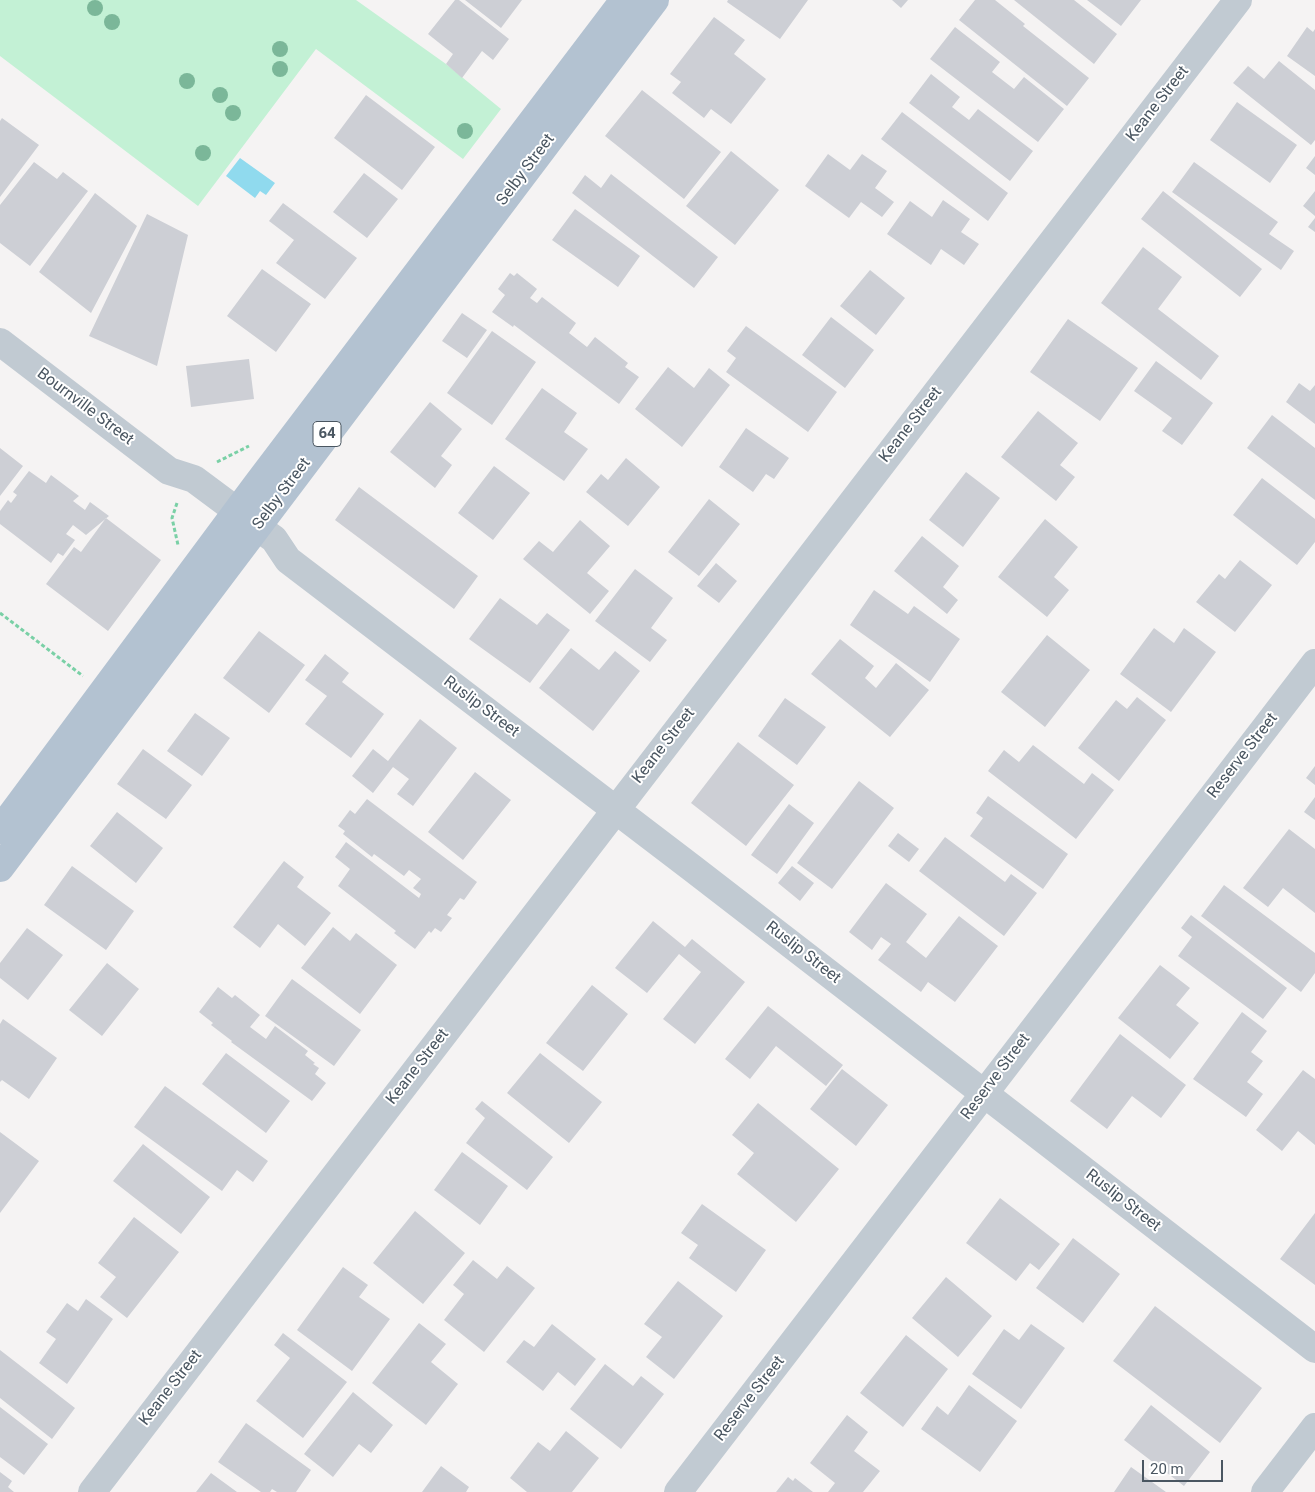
<!DOCTYPE html>
<style>
body{margin:0}
#map{position:relative;width:1315px;height:1492px;overflow:hidden;background:#f5f3f3;font-family:Roboto,sans-serif}
canvas{display:block}
.scale{position:absolute;left:1142px;top:1460px;width:81px;height:22px;box-sizing:border-box;border:2px solid #4a5661;border-top:0;padding-left:6px;font-size:15px;line-height:18px;white-space:nowrap;color:#4a5661;-webkit-text-stroke:4px #fff;paint-order:stroke}
</style>
<div id="map">
<canvas width="1315" height="1492"></canvas>
<div class="scale">20 m</div>
</div>
<script>
const g = document.querySelector('canvas').getContext('2d');
g.lineJoin = 'round';
function paint(path, color) { g.fillStyle = color; g.fill(path, 'evenodd'); }
const poly = rows => new Path2D(rows.map(r => 'M' + r).join(''));
function trace(path, color, width, dash) { g.strokeStyle = color; g.lineWidth = width; g.lineCap = dash ? 'butt' : 'round'; g.setLineDash(dash || []); g.stroke(path); }
function write(font, color, halo, rows, align = 'center') {
  g.font = font + ' Roboto,sans-serif'; g.lineWidth = 4; g.setLineDash([]); g.textBaseline = 'middle'; g.strokeStyle = halo; g.fillStyle = color; for (const [text, x, y, turn = 0] of rows) {
    g.save(); g.translate(x, y); g.rotate((+turn || 0) * Math.PI / 180); g.textAlign = isNaN(turn) ? turn : align; if (halo) g.strokeText(text, 0, 0); g.fillText(text, 0, 0); g.restore();
  }
}
const green = poly([
 [0,0,356,0,446,64,501,109,463,159,316,49,198,206,0,56]
]);
const water = poly([
 [240,158,275,183,266,195,260,191,255,198,226,176]
]);
const building = poly([
 [455,0,459,0,509,39,493,60,482,51,462,78,446,64,453,54,428,34],
 [465,0,522,0,501,28],
 [728,0,808,0,780,39,727,2],
 [892,0,908,0,901,8],
 [975,0,995,0,1025,24,1023,26,1089,78,1067,106,959,20],
 [1014,0,1074,0,1117,34,1094,64],
 [1087,0,1141,0,1121,26],
 [714,17,745,40,734,54,766,79,731,124,711,109,704,118,672,93,681,82,670,74],
 [955,27,1000,62,992,72,1014,89,1024,77,1064,109,1038,142,930,59],
 [1307,27,1313,32,1315,29,1315,76,1287,56],
 [1279,61,1315,90,1315,140,1311,145,1233,83,1248,66,1264,79],
 [931,74,960,97,952,107,969,120,978,109,1033,151,1010,181,909,103],
 [642,90,721,152,684,199,605,136],
 [366,95,435,147,402,190,334,138],
 [1237,102,1297,145,1270,183,1210,140],
 [902,112,1008,193,988,221,881,139],
 [2,118,39,145,0,197,0,121],
 [731,151,779,190,735,245,686,206],
 [828,154,850,170,862,154,887,171,875,188,894,202,882,217,861,202,849,218,805,186],
 [1315,156,1315,175,1306,168],
 [34,162,57,179,63,172,88,191,30,266,0,243,0,205],
 [1194,162,1278,222,1269,234,1294,251,1281,270,1172,192],
 [364,173,398,199,367,238,333,212],
 [611,174,718,257,694,288,572,193,585,175,601,188],
 [1163,191,1262,269,1240,297,1141,219],
 [1315,191,1315,216,1303,206],
 [95,193,137,226,91,313,39,272],
 [943,200,970,219,961,232,979,244,964,265,941,249,931,265,887,234,910,201,932,217],
 [283,203,357,258,325,299,276,263,294,240,269,221],
 [575,209,640,256,618,287,552,240],
 [147,214,188,235,157,366,89,336],
 [1315,218,1315,232,1308,227],
 [1143,247,1182,277,1158,309,1219,356,1201,380,1101,303],
 [262,269,311,304,276,352,227,316],
 [870,270,905,298,876,335,840,306],
 [510,273,514,276,517,273,537,289,530,298,537,303,542,297,576,323,569,333,587,347,595,337,628,363,625,367,639,377,619,404,514,325,513,327,492,312,505,295,498,289],
 [462,313,487,330,467,358,442,341],
 [831,317,874,350,845,388,802,355],
 [1068,319,1138,368,1100,421,1030,372],
 [746,326,837,392,808,432,726,372,736,358,727,351],
 [492,331,536,362,492,425,447,393],
 [249,359,254,399,191,407,186,366],
 [1156,361,1213,403,1182,445,1162,431,1172,418,1134,391],
 [668,367,694,388,709,368,730,385,682,447,635,409],
 [1299,383,1310,391,1315,385,1315,424,1286,402],
 [542,388,577,413,564,432,588,449,564,481,505,439],
 [430,402,462,429,441,456,452,465,435,488,390,452],
 [1038,411,1078,443,1060,465,1075,477,1056,501,1001,457],
 [1272,415,1315,448,1315,500,1247,448],
 [746,428,789,458,774,479,766,474,753,492,719,467],
 [0,448,23,466,0,496],
 [626,458,660,487,628,526,586,492,601,474,608,480],
 [494,466,530,493,493,540,458,513],
 [29,471,46,483,51,475,79,496,73,501,85,510,90,502,109,516,86,535,73,525,66,534,75,540,63,556,58,553,51,563,0,524,0,511,8,500,11,503,17,495,13,492],
 [966,472,1000,498,963,547,929,520],
 [1262,478,1315,519,1315,542,1297,565,1233,515],
 [359,487,478,576,454,609,335,520],
 [709,499,740,524,699,576,668,552],
 [106,518,161,560,108,631,46,584,74,547,81,552],
 [1045,519,1078,547,1054,577,1069,590,1047,617,998,577],
 [580,520,610,546,587,573,609,591,590,614,523,559,539,541,553,552],
 [922,536,959,566,943,587,958,600,947,614,894,571],
 [1240,560,1272,585,1235,632,1196,602,1219,574,1225,579],
 [716,563,737,581,719,603,697,586],
 [635,569,673,598,651,628,667,640,650,662,595,621],
 [874,590,908,614,914,606,960,639,930,682,850,625],
 [500,598,537,625,547,613,570,630,530,683,469,639],
 [1154,628,1174,643,1184,628,1216,652,1171,712,1120,674],
 [259,631,305,665,269,713,223,678],
 [1047,635,1090,670,1045,727,1001,692],
 [840,639,874,666,865,678,876,688,896,663,929,690,890,737,811,674],
 [571,648,599,670,615,651,640,671,593,731,539,688],
 [325,654,349,673,342,682,384,714,351,758,305,724,327,696,305,680],
 [1137,697,1166,720,1119,781,1078,748,1116,700,1127,709],
 [785,698,826,727,797,765,758,736],
 [195,713,230,738,202,776,167,751],
 [420,719,457,748,413,806,397,794,409,779,393,767,373,793,352,776,373,749,388,761],
 [738,742,794,785,746,846,691,803],
 [1033,745,1084,784,1092,773,1114,790,1076,839,988,771,1004,750,1019,762],
 [143,749,192,785,166,819,117,784],
 [1315,766,1315,785,1306,778],
 [475,772,511,800,463,860,428,832],
 [859,781,894,808,832,889,797,863],
 [988,796,1068,854,1043,889,970,836,983,818,976,813],
 [1315,797,1315,820,1304,812],
 [367,799,477,882,464,900,460,898,447,915,452,918,441,932,435,928,431,933,429,931,415,949,394,933,396,931,338,886,350,869,335,857,346,842,419,898,421,894,413,888,421,879,409,870,404,876,374,854,372,857,343,834,345,831,338,826,350,810,355,814],
 [789,804,814,823,777,874,751,855],
 [117,812,163,848,136,883,90,846],
 [1289,829,1315,849,1315,913,1283,888,1268,907,1243,888],
 [898,833,919,849,909,862,888,846],
 [945,837,1005,882,1011,874,1037,893,1004,936,919,871],
 [284,861,304,877,297,887,331,913,305,946,278,924,260,948,233,927],
 [72,866,134,911,106,950,44,905],
 [792,866,814,883,800,901,778,883],
 [886,883,927,914,906,942,926,958,959,916,998,946,955,1002,928,982,921,992,878,960,891,944,881,937,872,950,849,932],
 [1224,885,1315,953,1315,973,1301,992,1201,916],
 [1191,915,1287,988,1263,1019,1178,956,1192,937,1181,928],
 [653,921,685,947,692,939,745,982,695,1044,663,1019,701,972,679,954,647,993,615,968],
 [333,927,350,941,356,933,397,965,360,1014,301,968],
 [27,928,63,955,28,1000,0,978,0,963],
 [107,963,139,989,102,1036,69,1010],
 [1160,965,1190,988,1176,1005,1199,1023,1170,1059,1118,1018],
 [292,979,361,1030,334,1066,265,1016],
 [592,985,628,1014,583,1071,546,1043],
 [218,987,232,998,235,995,260,1015,250,1027,266,1039,275,1026,308,1051,305,1055,315,1063,313,1064,319,1068,315,1074,326,1083,312,1101,231,1042,232,1041,211,1025,213,1023,199,1012],
 [768,1006,843,1065,826,1086,776,1046,750,1079,725,1059],
 [1242,1012,1267,1031,1251,1052,1263,1061,1247,1082,1263,1094,1246,1117,1193,1079],
 [3,1019,57,1058,29,1099,2,1080,0,1082,0,1024],
 [1120,1034,1186,1085,1161,1118,1132,1096,1107,1129,1070,1101],
 [226,1053,290,1101,266,1133,202,1084],
 [540,1053,602,1102,569,1143,507,1093],
 [842,1069,888,1105,856,1146,810,1109],
 [1303,1070,1315,1079,1315,1145,1298,1131,1282,1151,1256,1130],
 [165,1086,268,1161,253,1182,237,1170,222,1191,134,1127],
 [482,1101,553,1157,527,1190,466,1143,485,1118,475,1109],
 [758,1103,839,1169,796,1222,737,1174,754,1153,732,1135],
 [0,1132,39,1161,0,1213],
 [143,1144,210,1197,181,1234,113,1181],
 [462,1152,508,1186,480,1225,434,1190],
 [1000,1198,1060,1244,1039,1270,1030,1263,1016,1281,966,1243],
 [702,1204,766,1250,736,1292,689,1258,698,1245,681,1233],
 [415,1211,465,1253,423,1304,373,1263],
 [1315,1213,1315,1285,1280,1259],
 [134,1217,179,1252,127,1318,100,1297,116,1277,98,1263],
 [1073,1238,1120,1274,1083,1323,1036,1288],
 [473,1260,497,1279,507,1266,535,1288,484,1352,444,1320,464,1294,453,1285],
 [343,1267,368,1285,359,1297,390,1319,352,1371,297,1330],
 [946,1277,992,1316,958,1357,912,1318],
 [678,1281,723,1316,674,1379,646,1357,662,1337,644,1324],
 [86,1299,113,1319,67,1384,39,1363,56,1339,46,1332,67,1303,78,1311],
 [1155,1306,1262,1388,1220,1443,1113,1361],
 [419,1323,446,1344,431,1362,458,1384,426,1425,372,1383],
 [552,1324,596,1359,575,1386,558,1372,543,1391,506,1362,524,1340,534,1347],
 [1031,1324,1065,1348,1021,1409,972,1374,1004,1329,1019,1340],
 [283,1333,347,1382,303,1438,256,1401,290,1358,274,1345],
 [906,1335,948,1369,903,1427,860,1393],
 [0,1350,75,1408,52,1439,0,1398],
 [605,1364,633,1386,641,1376,664,1394,621,1449,570,1409],
 [969,1385,1017,1421,980,1472,921,1429,937,1406,948,1415],
 [353,1392,393,1425,371,1453,359,1444,333,1477,304,1454],
 [1151,1405,1210,1452,1184,1486,1124,1440],
 [0,1407,48,1444,24,1475,0,1457],
 [847,1415,868,1432,854,1451,880,1471,863,1492,828,1492,835,1483,810,1463],
 [246,1423,311,1470,296,1492,277,1492,272,1489,270,1492,261,1492,218,1462],
 [566,1431,599,1458,572,1492,527,1492,510,1478,538,1442,550,1451],
 [441,1466,469,1487,466,1492,422,1492],
 [1131,1467,1166,1492,1114,1492],
 [0,1472,12,1481,8,1487,14,1492,0,1492],
 [211,1473,237,1492,196,1492],
 [788,1477,793,1481,795,1478,813,1492,776,1492]
]);
const path = poly([
 [217,462,249,446],
 [177,503,172,518,178,545],
 [0,613,83,676]
]);
const minor = poly([
 [0,342,169,471,194,479,237,511],
 [257,527,274,539,288,560,692,868,1315,1349],
 [92,1492,1238,0],
 [678,1492,1315,663],
 [1265,1492,1315,1427]
]);
const primary = poly([
 [0,830,257,484,624,0],
 [0,868,655,0]
]);
const trees = [
 [95,8],
 [112,22],
 [280,49],
 [280,69],
 [187,81],
 [220,95],
 [233,113],
 [465,131],
 [203,153]
];
const shields = [
 [327,434,28]
];
const shieldNames = [
 ["64",327,434]
];
const streetNames = [
 ["Keane Street",1158,104,-52],
 ["Selby Street",526,170,-53],
 ["Bournville Street",85,407,37],
 ["Keane Street",911,425,-52],
 ["Selby Street",282,494,-53],
 ["Ruslip Street",481,707,37],
 ["Keane Street",664,746,-52],
 ["Reserve Street",1243,756,-52],
 ["Ruslip Street",803,953,38],
 ["Keane Street",418,1067,-52],
 ["Reserve Street",996,1077,-53],
 ["Ruslip Street",1123,1201,38],
 ["Keane Street",171,1388,-52],
 ["Reserve Street",750,1399,-52]
];
paint(green, '#c3f1d5');
paint(water, '#90daee');
paint(building, '#cdcfd5');
trace(path, '#7ad0a6', 3, [4, 2.5]);
trace(minor, '#c1cad2', 28);
trace(primary, '#b3c2d1', 28);
g.fillStyle = '#7bb799';
for (const [x, y] of trees) { g.beginPath(); g.arc(x, y, 8, 0, 2 * Math.PI); g.fill(); }
for (const [x, y, w] of shields) { const box = new Path2D(); box.roundRect(x - w / 2, y - 12.5, w, 25, 4); g.fillStyle = '#fff'; g.fill(box); trace(box, '#4a5661', 1); }
write('bold 15px', '#4a5661', null, shieldNames);
write('16px', '#4a5661', '#fff', streetNames);
</script>
